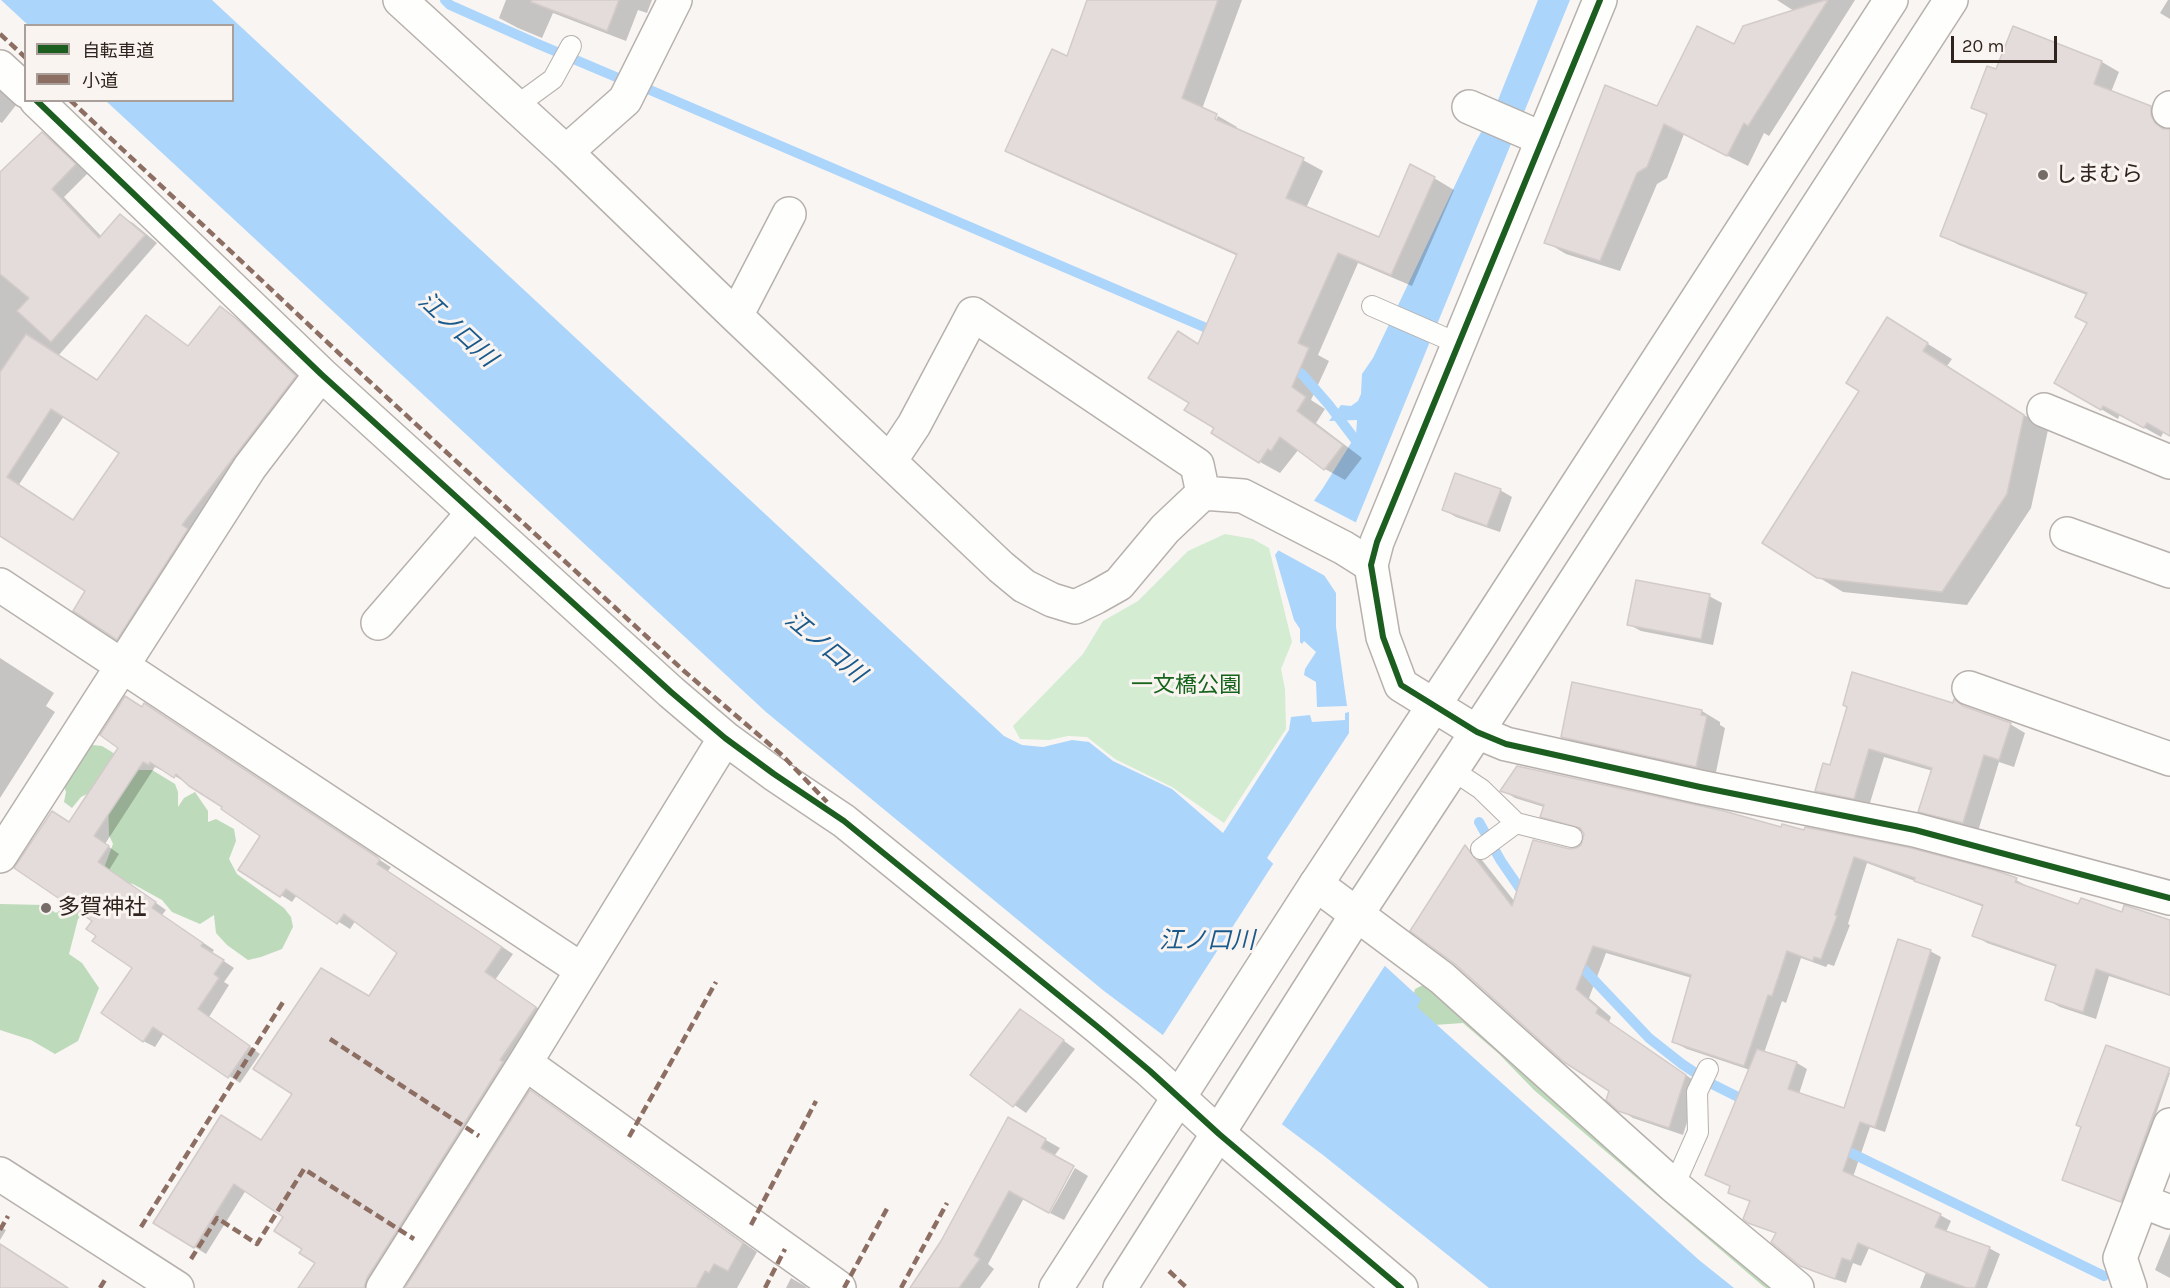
<!DOCTYPE html>
<meta charset="utf-8">
<style>
body{margin:0}
#map{position:relative;width:2170px;height:1288px;overflow:hidden;background:#f8f5f3;font-family:Karla,"Noto Sans JP",sans-serif}
canvas{display:block}
.legend{position:absolute;left:24px;top:24px;width:210px;height:78px;box-sizing:border-box;background:#faf4f1;border:2px solid #a9a09c;margin:0;padding:8px 10px;list-style:none;font-size:18px;color:#2f231d}
.legend li{display:flex;align-items:center;gap:12px;height:30px}
.legend b{width:30px;border:2px solid #a9a09c}
.scale{position:absolute;left:1951px;top:36px;width:106px;height:27px;box-sizing:border-box;border:3px solid #2f231d;border-top:0;padding-left:8px;font-size:18px;line-height:21px;white-space:nowrap;color:#2f231d;-webkit-text-stroke:4px #faf4f1;paint-order:stroke}
</style>
<div id="map">
<canvas width="2170" height="1288"></canvas>
<ul class="legend">
<li><b style="height:8px;background:#1b5e20"></b>自転車道</li>
<li><b style="height:8px;background:#8d6e63"></b>小道</li>
</ul>
<div class="scale">20 m</div>
</div>
<script>
const g = document.querySelector('canvas').getContext('2d');
g.lineJoin = 'round';
function paint(path, color) { g.fillStyle = color; g.fill(path, 'evenodd'); }
const poly = rows => new Path2D(rows.map(r => 'M' + r).join(''));
function trace(path, color, width, dash) { g.strokeStyle = color; g.lineWidth = width; g.lineCap = dash ? 'butt' : 'round'; g.setLineDash(dash || []); g.stroke(path); }
function write(font, color, halo, rows, align = 'center') {
  g.font = font + ' Karla,"Noto Sans JP",sans-serif'; g.lineWidth = 6; g.setLineDash([]); g.textBaseline = 'middle'; g.strokeStyle = halo; g.fillStyle = color; for (const [text, x, y, turn = 0] of rows) {
    g.save(); g.translate(x, y); g.rotate((+turn || 0) * Math.PI / 180); g.textAlign = isNaN(turn) ? turn : align; if (halo) g.strokeText(text, 0, 0); g.fillText(text, 0, 0); g.restore();
  }
}
const green = poly([
 [1225,534,1253,539,1269,548,1292,642,1281,669,1285,689,1286,729,1224,823,1172,787,1115,759,1087,737,1068,736,1049,740,1020,739,1013,726,1083,654,1103,621,1138,601,1188,551]
]);
const forest = poly([
 [83,740,93,745,102,746,120,757,134,770,152,770,175,784,178,792,178,807,184,798,195,792,208,811,208,822,216,819,234,829,236,841,229,859,237,874,284,908,291,917,293,927,282,949,261,957,248,960,227,945,216,933,214,915,200,924,172,912,162,900,133,884,115,881,78,919,69,954,82,963,99,988,78,1041,55,1054,31,1040,0,1030,0,904,44,905,56,913,79,897,104,868,113,844,109,835,108,798,97,789,81,797,72,808,64,802,66,792,59,772],
 [1435,979,1786,1288,1766,1288,1763,1286,1534,1090,1499,1054,1463,1023,1434,1025,1420,1015,1412,1001,1415,989]
]);
const water = poly([
 [1,0,212,0,1004,736,1022,745,1043,747,1072,740,1089,742,1113,761,1172,789,1223,833,1289,730,1291,717,1310,715,1312,722,1345,720,1345,713,1349,712,1349,733,1267,858,1421,999,1417,1007,1699,1260,1734,1288,1489,1288,1323,1155,1104,991,766,712,106,101,232,100,232,26,28,25],
 [1538,0,1570,0,1356,522,1324,575,1336,593,1336,627,1347,706,1317,707,1316,682,1304,675,1305,669,1316,652,1304,641,1302,644,1300,642,1300,629,1294,620,1275,555,1323,488,1356,435,1357,420,1329,421,1341,405,1351,406,1358,401,1361,394,1362,374,1373,358,1476,141,1494,110]
]);
const pier = poly([
 [1311,499,1357,523,1327,577,1276,549],
 [1275,861,1386,964,1280,1127,1161,1038]
]);
const shadow = poly([
 [506,0,652,0,647,13,638,10,626,41,553,13,542,38,518,28,499,18],
 [1088,0,1242,0,1202,109,1213,126,1218,116,1237,127,1235,130,1303,160,1323,171,1306,208,1380,239,1434,178,1454,190,1412,286,1358,263,1318,355,1329,361,1311,400,1325,409,1316,423,1362,458,1345,480,1325,469,1299,449,1280,473,1260,462,1216,427,1191,403,1199,345,1238,256,1027,162,1007,151,1068,58],
 [1777,0,1855,0,1769,136,1764,133,1748,166,1684,134,1667,178,1657,184,1620,271,1566,254,1546,242,1658,108,1735,46,1794,11],
 [2168,0,2170,0,2170,19,2160,13],
 [2013,28,2102,62,2119,72,2111,92,2150,107,2168,117,2167,126,2170,131,2170,434,2164,431,2161,437,2120,414,2118,419,2056,383,2089,323,2087,295,1959,245,1942,236,1988,116,1973,108,1997,70],
 [0,90,16,105,2,123,0,122],
 [42,134,55,141,88,173,64,197,102,237,120,216,133,223,157,243,58,356,97,381,146,317,189,347,220,308,252,330,308,384,130,646,118,638,87,591,0,534,0,186],
 [64,416,121,453,74,521,18,486],
 [1888,319,1952,359,1947,366,2048,430,2031,508,1967,605,1843,592,1818,577,1861,391],
 [1500,490,1512,497,1500,532,1456,517,1444,510],
 [1709,596,1722,603,1713,645,1641,631,1628,624],
 [0,658,54,693,46,706,55,712,0,798],
 [1955,701,1970,710,2010,724,2025,733,2014,767,1999,762,1978,831,1935,819,1920,811,1933,771,1884,757,1869,806,1832,799,1817,790,1831,767,1954,704],
 [143,708,156,712,389,866,391,867,388,871,513,954,495,980,547,1014,377,1288,300,1288,317,1263,304,1248,285,1216,246,1190,206,1254,155,1222,262,1142,370,998,399,952,356,920,350,929,297,895,292,902,240,869,262,835,225,807,162,768,161,770,155,767,105,844,119,854,109,870,166,910,162,915,214,950,212,953,234,968,224,982,229,985,209,1017,260,1054,240,1083,164,1033,155,1047,143,1041,134,968,98,935,70,823,120,747],
 [1702,711,1720,722,1720,725,1725,728,1715,777,1581,747,1563,736],
 [1502,790,1782,829,2016,880,2029,887,2079,906,2170,922,2170,996,2109,976,2096,1019,2060,1007,2047,1000,2057,967,1987,943,1974,935,1984,907,1867,863,1848,924,1850,925,1834,966,1828,964,1826,967,1801,958,1786,1003,1782,1001,1764,1053,1797,1063,1807,1069,1799,1094,1845,1110,1930,951,1941,957,1885,1132,1870,1127,1853,1177,1940,1215,1951,1221,1946,1232,1989,1248,2000,1254,1987,1288,1920,1288,1926,1272,1869,1248,1861,1266,1853,1263,1846,1283,1812,1271,1801,1265,1777,1234,1749,1222,1751,1202,1729,1192,1732,1187,1707,1175,1750,1070,1687,1049,1673,1042,1692,978,1606,953,1589,998,1611,1017,1609,1022,1699,1084,1683,1135,1633,1118,1619,1109,1610,1090,1465,847,1478,855,1515,902,1570,850,1576,850,1582,846,1585,834,1584,832,1555,824,1542,816,1544,807,1515,798],
 [1033,1018,1075,1049,1026,1113,972,1075],
 [2162,1067,2170,1073,2152,1126,2158,1130,2129,1205,2072,1184],
 [531,1092,757,1252,737,1288,406,1288],
 [1009,1119,1060,1148,1024,1198,988,1264,994,1269,980,1288,915,1288],
 [1075,1168,1088,1176,1064,1220,1050,1213],
 [0,1227,6,1230,0,1240],
 [2170,1233,2170,1278,2155,1270],
 [791,1278,805,1286,807,1288,786,1288]
]);
const stream = poly([
 [445,0,450,5,538,44,616,77],
 [650,90,1218,333],
 [1286,365,1302,374,1329,405,1360,446],
 [1479,822,1501,861,1525,896],
 [1575,960,1649,1038,1682,1064,1712,1084,1750,1103],
 [1839,1147,2104,1276]
]);
const building = poly([
 [532,0,619,0,607,31,531,2,532,0],
 [1087,0,1218,0,1182,98,1217,114,1215,119,1304,158,1286,198,1379,237,1410,164,1435,177,1391,275,1338,253,1298,343,1309,348,1292,387,1306,397,1297,411,1343,445,1324,470,1280,437,1271,451,1268,449,1259,463,1211,433,1214,428,1184,410,1189,403,1148,378,1178,331,1198,344,1237,254,1005,151,1052,49,1067,56,1087,0],
 [1825,0,1828,0,1748,126,1744,123,1727,156,1664,124,1647,167,1637,173,1600,261,1544,243,1605,85,1657,106,1697,26,1734,44,1743,26,1825,0],
 [2013,26,2102,61,2094,84,2151,106,2151,115,2155,123,2163,129,2170,129,2170,436,2147,423,2144,428,2103,406,2101,410,2054,383,2087,323,2075,317,2087,293,1940,236,1987,114,1971,108,1987,66,1996,69,2013,26],
 [42,132,76,164,52,189,99,238,120,214,145,235,51,342,17,311,29,298,0,274,0,172,42,132],
 [220,306,239,321,296,376,182,525,188,529,117,640,73,611,85,591,0,536,0,372,26,334,97,380,146,315,188,346,220,306],
 [51,409,119,453,73,520,7,477,51,409],
 [1887,317,1928,343,1923,351,2024,415,2007,494,1942,592,1817,578,1762,543,1859,391,1846,383,1887,317],
 [1455,473,1501,489,1487,526,1442,510,1455,473],
 [1636,580,1710,594,1701,639,1627,625,1636,580],
 [1852,672,1953,703,1954,699,1963,706,2011,723,1999,760,1984,755,1963,823,1918,812,1932,768,1869,749,1854,799,1815,791,1823,763,1830,765,1847,707,1843,705,1852,672],
 [1572,682,1702,710,1701,715,1707,716,1696,767,1561,737,1572,682],
 [125,696,142,707,144,703,377,857,380,860,377,864,502,947,485,972,536,1007,500,1060,503,1062,367,1278,364,1288,298,1288,315,1263,299,1253,302,1249,274,1231,283,1217,234,1184,194,1248,153,1223,221,1115,261,1140,292,1094,253,1069,321,968,369,996,397,953,344,914,337,924,286,889,280,897,238,870,260,836,221,809,222,807,189,786,176,774,174,778,150,762,149,765,143,762,94,836,109,846,98,862,156,902,152,908,203,943,201,946,224,960,214,974,219,978,198,1009,250,1046,228,1078,153,1027,143,1042,101,1013,132,968,92,941,96,936,86,929,92,921,14,868,52,811,69,822,118,748,100,735,125,696],
 [1517,766,1724,811,1781,827,1782,824,1804,830,1805,827,1911,848,1994,870,2017,878,2015,882,2078,904,2081,898,2122,912,2124,905,2170,920,2170,995,2096,969,2083,1012,2045,1000,2056,965,1972,936,1983,905,1914,881,1915,878,1854,857,1835,915,1837,916,1821,959,1814,957,1813,961,1787,951,1772,996,1768,995,1744,1066,1672,1042,1691,975,1593,946,1576,989,1598,1008,1596,1013,1686,1075,1669,1128,1618,1111,1606,1100,1609,1091,1564,1062,1455,964,1410,931,1465,845,1512,906,1533,840,1570,849,1576,848,1581,845,1584,834,1580,828,1540,817,1544,805,1500,791,1517,766],
 [1898,939,1931,950,1875,1127,1860,1122,1843,1171,1941,1214,1935,1227,1990,1247,1975,1288,1967,1288,1927,1273,1858,1243,1851,1261,1842,1258,1835,1279,1800,1266,1771,1242,1776,1233,1748,1223,1743,1219,1750,1201,1728,1193,1730,1186,1705,1175,1757,1049,1797,1062,1788,1089,1844,1108,1898,939],
 [1020,1009,1064,1040,1013,1107,970,1075,1020,1009],
 [2106,1045,2170,1068,2121,1202,2062,1180,2081,1127,2076,1125,2106,1045],
 [530,1090,743,1243,728,1271,714,1264,709,1273,705,1271,696,1288,405,1288,530,1090],
 [1008,1117,1046,1139,1041,1148,1074,1166,1049,1213,1009,1191,974,1255,980,1259,959,1288,910,1288,941,1241,1008,1117],
 [0,1244,68,1288,0,1288,0,1244]
]);
const lane = poly([
 [516,106,553,79,571,46],
 [1372,306,1459,344],
 [1451,769,1481,789,1516,823,1572,837],
 [1481,849,1516,823],
 [1674,1186,1698,1132,1697,1092,1708,1069]
]);
const street = poly([
 [400,0,566,152,736,316,1001,567,1024,586,1052,600,1075,607,1096,597,1119,584,1165,529,1203,493,1243,496,1344,548,1371,565],
 [0,67,26,91],
 [36,100,321,374,671,692,725,738,774,774,844,821,1099,1028,1150,1071,1219,1134,1401,1288],
 [1469,107,1543,139],
 [2169,111,2170,108],
 [566,152,625,100,675,0],
 [736,316,789,214],
 [2044,410,2170,462],
 [890,461,914,425,973,314,1197,465,1203,493],
 [2067,534,2170,571],
 [0,585,582,970],
 [378,623,473,513],
 [1969,688,2170,759],
 [1477,732,1506,744,1700,787,1915,830,2170,898],
 [0,856,250,467,321,374],
 [1316,884,1442,978,1674,1186,1797,1288],
 [525,1063,839,1288],
 [2142,1201,2170,1212],
 [383,1288,525,1063,725,738],
 [2130,1288,2120,1258,2170,1125]
]);
const secondary = poly([
 [1477,732,1401,685,1383,637,1371,565,1377,542,1600,0],
 [0,1174,177,1288],
 [1056,1288,1311,892,1475,643,1891,0],
 [1120,1288,1357,914,1519,668,1951,0]
]);
const quiet = poly([
 [0,34,26,58],
 [70,100,343,357,684,671,782,755,827,802],
 [330,1039,479,1136],
 [629,1137,716,982],
 [751,1225,816,1101],
 [141,1227,285,999],
 [0,1230,8,1216],
 [191,1259,217,1218,257,1244,304,1169,414,1239],
 [1169,1271,1187,1288],
 [100,1288,106,1278],
 [765,1288,785,1249],
 [844,1288,889,1205],
 [901,1288,947,1203]
]);
const cycleway = poly([
 [1600,0,1377,542,1371,565,1383,637,1401,685,1477,732,1506,744,1700,787,1915,830,2170,898],
 [36,100,321,374,671,692,725,738,774,774,844,821,1099,1028,1150,1071,1219,1134,1401,1288]
]);
const markers = [
 [2043,175,6,"#756c68"],
 [46,908,6,"#756c68"]
];
const poiNames = [
 ["しまむら",2055,175],
 ["多賀神社",58,908]
];
const parkNames = [
 ["一文橋公園",1186,686]
];
const waterNames = [
 ["江ノ口川",457,330,43],
 ["江ノ口川",825,647,40],
 ["江ノ口川",1207,941]
];
paint(green, '#d4ecd1');
paint(forest, '#bddaba');
paint(water, '#acd5fb');
paint(pier, '#f8f5f3');
paint(shadow, '#0003');
trace(stream, '#acd5fb', 10);
paint(building, '#e4dcda');
trace(building, '#d3cbc9', 1.5);
trace(lane, '#b7b1ad', 22);
trace(street, '#b7b1ad', 36);
trace(secondary, '#b7b1ad', 36);
trace(lane, '#fefefd', 20);
trace(street, '#fefefd', 33);
trace(secondary, '#fefefd', 33);
trace(quiet, '#8d6e63', 4.5, [9, 4.5]);
trace(cycleway, '#1b5e20', 6);
for (const [x, y, r, color] of markers) { const dot = new Path2D(); dot.arc(x, y, r, 0, 2 * Math.PI); g.fillStyle = color; g.fill(dot); trace(dot, '#faf4f1', 2); }
write('22px', '#2f231d', '#faf4f1', poiNames, 'left');
write('22px', '#14641c', '#faf4f1', parkNames);
write('italic 24px', '#19598b', '#faf4f1', waterNames);
</script>
